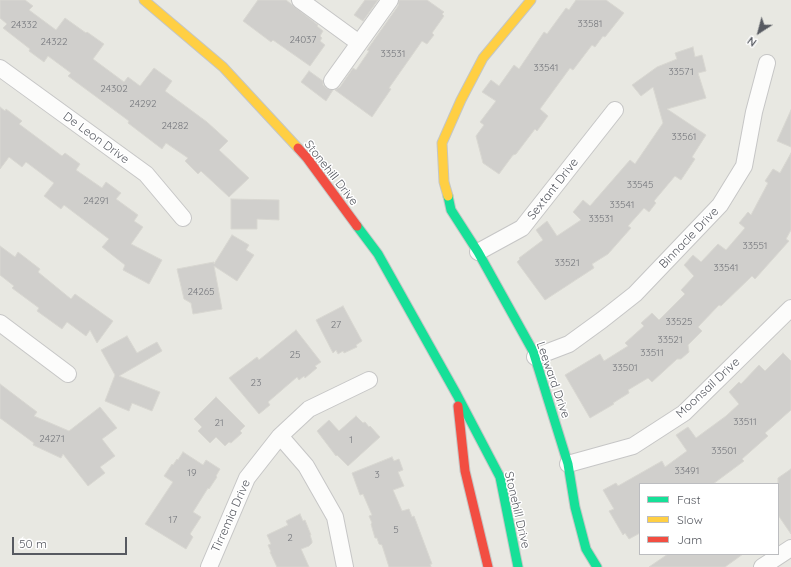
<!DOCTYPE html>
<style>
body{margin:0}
#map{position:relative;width:791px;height:567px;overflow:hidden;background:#e8e8e2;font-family:Quicksand,sans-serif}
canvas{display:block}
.legend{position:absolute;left:639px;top:483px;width:140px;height:72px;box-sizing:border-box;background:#fff;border:1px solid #bcbdc0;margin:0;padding:5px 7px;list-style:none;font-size:12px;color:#575a61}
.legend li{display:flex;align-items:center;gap:8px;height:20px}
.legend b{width:20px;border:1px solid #bcbdc0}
.north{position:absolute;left:739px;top:12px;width:40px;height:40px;-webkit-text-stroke:3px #fff;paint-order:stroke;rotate:216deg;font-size:11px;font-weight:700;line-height:16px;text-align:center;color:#575a61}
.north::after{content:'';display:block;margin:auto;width:14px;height:18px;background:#575a61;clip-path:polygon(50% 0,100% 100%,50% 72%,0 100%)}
.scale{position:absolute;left:12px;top:537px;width:115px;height:18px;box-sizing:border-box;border:2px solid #575a61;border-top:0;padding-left:5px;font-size:12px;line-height:14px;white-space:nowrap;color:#575a61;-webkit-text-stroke:3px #fff;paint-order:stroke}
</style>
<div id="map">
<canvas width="791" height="567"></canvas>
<ul class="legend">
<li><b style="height:5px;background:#16e098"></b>Fast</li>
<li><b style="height:5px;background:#ffcf43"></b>Slow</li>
<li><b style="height:5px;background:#f24e42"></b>Jam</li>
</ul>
<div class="north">N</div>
<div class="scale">50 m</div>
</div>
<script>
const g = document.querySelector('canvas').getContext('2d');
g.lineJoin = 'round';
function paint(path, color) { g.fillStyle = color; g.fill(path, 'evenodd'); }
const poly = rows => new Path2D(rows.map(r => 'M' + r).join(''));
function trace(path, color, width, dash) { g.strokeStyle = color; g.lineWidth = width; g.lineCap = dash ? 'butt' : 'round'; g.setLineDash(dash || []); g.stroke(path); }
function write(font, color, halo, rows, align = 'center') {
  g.font = font + ' Quicksand,sans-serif'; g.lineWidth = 3; g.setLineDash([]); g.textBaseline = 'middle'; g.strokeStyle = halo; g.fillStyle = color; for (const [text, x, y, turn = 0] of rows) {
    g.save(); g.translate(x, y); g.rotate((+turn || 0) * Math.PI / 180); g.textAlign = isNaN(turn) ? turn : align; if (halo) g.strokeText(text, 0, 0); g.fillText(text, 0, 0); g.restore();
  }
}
const building = poly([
 [0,0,25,0,33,6,29,10,56,30,65,18,86,33,87,32,104,44,93,59,124,82,128,77,140,86,154,68,172,81,165,91,207,122,228,141,219,150,249,178,229,197,201,171,198,174,185,161,188,158,166,143,162,149,128,123,129,121,68,76,71,73,48,56,44,62,29,51,30,49,3,28,7,24,0,18,0,0],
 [258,0,286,0,318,25,317,26,323,31,320,36,322,38,320,41,325,45,310,66,273,40,271,42,243,21,258,0],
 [365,0,378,0,363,21,354,15,365,0],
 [399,0,427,0,444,12,442,14,444,16,432,33,434,35,427,44,422,41,389,88,391,89,372,117,335,90,340,87,353,68,356,70,369,51,367,50,398,6,399,0],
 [576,0,606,0,624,13,605,37,603,36,595,47,592,45,573,70,570,68,540,109,548,116,537,131,535,129,516,154,513,155,499,174,483,163,476,136,484,125,480,122,496,101,482,92,491,80,499,86,514,65,519,69,544,32,547,34,566,8,569,10,576,0],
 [693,47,695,57,702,55,706,71,698,73,706,98,667,109,706,135,692,157,695,159,681,180,675,176,654,201,656,203,649,212,644,208,628,226,631,228,608,254,592,264,594,268,545,300,517,262,520,259,519,258,543,240,536,230,547,221,557,236,581,220,573,212,583,200,590,206,630,160,635,164,663,123,653,87,641,96,632,85,657,67,677,59,675,53,693,47],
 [309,71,323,81,323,85,326,88,333,90,326,101,301,82,309,71],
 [0,107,5,111,6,109,22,121,19,124,62,156,65,153,80,164,76,170,102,188,106,182,121,193,116,199,138,215,134,221,143,227,131,244,162,260,149,284,123,270,125,265,102,247,109,239,64,205,61,209,44,196,54,183,26,162,22,167,9,157,0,169,0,107],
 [791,110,791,147,777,141,791,110],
 [791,153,791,230,786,239,789,241,755,279,752,276,721,306,719,305,698,327,702,331,688,345,689,352,681,359,677,359,652,382,648,378,628,390,629,393,613,403,614,404,590,418,565,375,600,354,604,361,628,346,625,343,644,326,641,323,652,313,659,320,685,294,681,290,694,276,684,265,693,255,701,262,718,244,726,250,745,228,739,223,748,212,751,215,768,183,765,181,773,169,780,173,791,153],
 [231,199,279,200,279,220,257,219,257,229,231,229,231,199],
 [232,235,249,245,246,250,254,255,237,281,214,266,222,309,193,314,191,303,184,299,177,269,214,262,214,264,232,235],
 [0,246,15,257,18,252,40,269,38,272,71,299,75,294,113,321,97,343,90,330,86,336,67,322,62,329,37,311,39,308,12,288,14,286,0,275,0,246],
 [343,306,362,341,356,345,357,347,344,353,343,351,338,354,336,350,333,353,316,320,343,306],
 [296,330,321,362,315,366,317,368,305,378,304,376,299,380,297,377,268,402,270,405,259,414,229,378,257,357,259,360,296,330],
 [127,336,137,353,157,342,162,351,119,376,160,392,152,411,132,403,129,411,105,401,115,375,101,350,127,336],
 [783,353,791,361,791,410,765,433,768,436,742,459,744,461,713,484,640,484,640,533,629,539,625,533,623,535,609,511,614,509,603,490,616,483,618,486,662,461,665,467,687,451,676,435,688,427,696,438,726,416,739,404,729,392,739,382,741,384,759,365,765,371,783,353],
 [0,384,37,412,34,416,69,431,100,407,117,428,102,439,115,456,100,467,105,473,88,486,63,454,61,458,33,445,34,443,0,418,0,384],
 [216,397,245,426,240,431,242,433,231,443,229,442,225,446,216,437,210,443,198,431,202,427,194,419,216,397],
 [356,416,363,423,365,422,369,427,370,426,380,437,348,466,337,455,336,456,317,431,329,420,339,431,356,416],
 [183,452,203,465,206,460,220,469,216,476,217,477,209,489,208,488,193,512,201,517,190,534,193,537,186,549,145,524,173,482,164,476,172,464,173,465,177,459,178,460,183,452],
 [392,457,394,461,399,459,403,470,398,472,404,486,393,490,402,511,409,509,412,517,414,516,432,564,430,564,431,567,389,567,382,545,379,544,377,538,375,538,371,524,372,523,369,516,372,515,363,494,360,495,352,473,392,457],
 [791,469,791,534,778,515,778,478,791,469],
 [300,514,303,521,305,520,311,535,310,535,312,541,312,543,309,546,301,549,309,567,277,567,270,552,271,552,268,545,271,544,267,535,288,525,286,521,300,514],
 [668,554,743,554,725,567,649,567,668,554]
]);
const street = poly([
 [300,0,359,43],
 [0,68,146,174,183,218],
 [332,81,390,0],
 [478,252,522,228,615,110],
 [0,323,68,374],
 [535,357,569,344,602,320,635,294,720,205,744,166,754,112,767,63],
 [280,436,306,466,335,517,345,567],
 [568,464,633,446,684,413,791,308],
 [209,567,247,478,280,436,309,409,369,380],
 [762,567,791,548]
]);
const fast = poly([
 [448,196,451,210,478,252,533,351,568,464,575,507,586,549,597,567],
 [357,226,378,254,457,395,500,477,518,567]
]);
const slow = poly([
 [144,0,223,67,298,148],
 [448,196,444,182,442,143,461,100,483,58,531,0]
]);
const jam = poly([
 [298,148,307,158,357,226],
 [458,406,465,471,488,567]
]);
const numberNames = [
 ["33581",590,24],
 ["24332",24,25],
 ["24037",303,40],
 ["24322",54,42],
 ["33531",393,54],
 ["33541",546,68],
 ["33571",681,72],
 ["24302",114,89],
 ["24292",143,104],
 ["24282",175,126],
 ["33561",684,137],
 ["33545",640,185],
 ["24291",96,201],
 ["33541",622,205],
 ["33531",601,219],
 ["33551",755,246],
 ["33521",567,263],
 ["33541",726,268],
 ["24265",201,292],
 ["33525",679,322],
 ["27",336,325],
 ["33521",670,340],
 ["33511",652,353],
 ["25",295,355],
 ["33501",625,368],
 ["23",256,383],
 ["33511",745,422],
 ["21",219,423],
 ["24271",52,439],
 ["1",351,440],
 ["33501",724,451],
 ["33491",687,471],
 ["19",192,473],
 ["3",377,475],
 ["17",173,520],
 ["5",396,530],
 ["2",290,538]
];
const streetNames = [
 ["De Leon Drive",96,138,36],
 ["Stonehill Drive",331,173,52],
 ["Sextant Drive",553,189,-52],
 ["Binnacle Drive",689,238,-46],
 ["Leeward Drive",553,380,71],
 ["Moonsail Drive",708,388,-43],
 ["Stonehill Drive",517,510,77],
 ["Tirremia Drive",231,516,-66]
];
paint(building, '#d0cfcc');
trace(building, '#d8d7d1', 1);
trace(street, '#c6c6c6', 18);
trace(fast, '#c4c6c5', 11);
trace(slow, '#c4c6c5', 11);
trace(jam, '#c4c6c5', 11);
trace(street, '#fcfcfb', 16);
trace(fast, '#16e098', 9);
trace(slow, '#ffcf43', 9);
trace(jam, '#f24e42', 9);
write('10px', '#76787d', null, numberNames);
write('12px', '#575a61', '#fff', streetNames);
</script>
